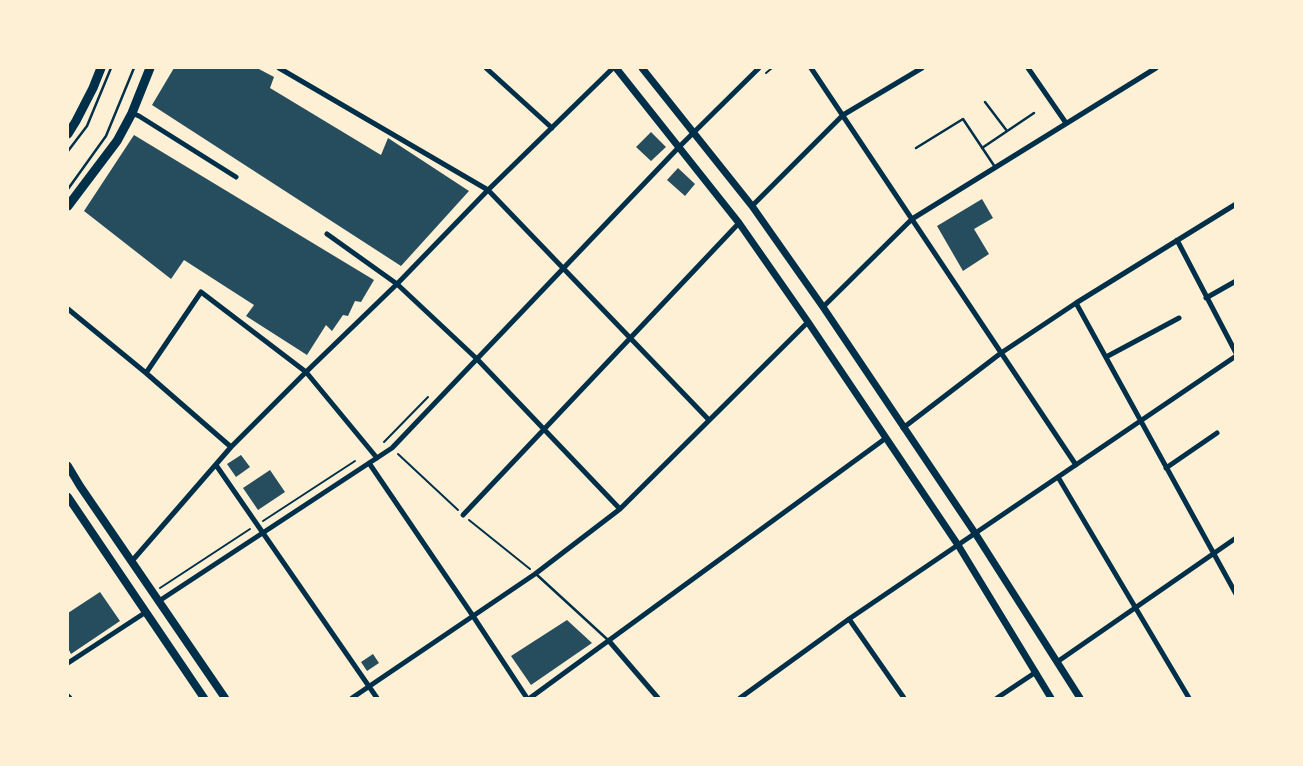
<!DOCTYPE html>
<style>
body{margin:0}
#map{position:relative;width:1303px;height:766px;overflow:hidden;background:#fdf0d5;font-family:"DM Sans",sans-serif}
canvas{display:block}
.frame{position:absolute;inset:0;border:69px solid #fdf0d5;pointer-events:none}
</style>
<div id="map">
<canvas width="1303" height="766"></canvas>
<div class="frame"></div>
</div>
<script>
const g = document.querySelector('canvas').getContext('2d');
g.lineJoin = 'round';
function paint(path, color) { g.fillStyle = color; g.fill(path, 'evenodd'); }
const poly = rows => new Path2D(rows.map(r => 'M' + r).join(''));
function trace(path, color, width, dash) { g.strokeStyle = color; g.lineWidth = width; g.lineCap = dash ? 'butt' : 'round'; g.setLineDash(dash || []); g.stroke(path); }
const building = poly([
 [174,68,257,68,274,77,270,88,381,155,388,138,469,191,401,266,152,105],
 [651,132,666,147,651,161,636,147],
 [134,135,374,280,361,302,355,301,348,316,343,315,332,331,326,325,307,355,246,316,254,305,184,260,171,279,84,211],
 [678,168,695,184,685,196,667,180],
 [982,199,993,218,974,229,989,254,963,271,937,226],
 [241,455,250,467,236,477,227,464],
 [270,470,285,492,258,510,243,488],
 [100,592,120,621,71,654,68,648,68,613],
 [567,620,592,643,531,685,511,656],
 [373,654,379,663,367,671,361,662]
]);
const path = poly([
 [766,73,772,68],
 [384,442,428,397],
 [398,454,458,510],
 [469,520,530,569],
 [263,521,355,461],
 [160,588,250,529]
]);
const service = poly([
 [985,102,1007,131],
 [916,148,963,119,995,167],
 [982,148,1034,113],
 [68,151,87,126,111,68],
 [68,189,106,136,134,68],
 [536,574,608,640]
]);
const minor = poly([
 [279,68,488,190,709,420],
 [486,68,552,128],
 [811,68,1076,465],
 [1028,68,1066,123],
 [132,113,139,116,236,177],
 [752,206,843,115,922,68],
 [327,234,397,284,477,359,620,509],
 [1177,240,1236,353],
 [1206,298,1236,281],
 [1076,303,1236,594],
 [823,307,912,219,1156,68],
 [68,309,146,373,231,447],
 [1106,357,1179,318],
 [146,373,201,292,306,372,377,458],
 [903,428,1001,353,1076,303,1236,204],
 [369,463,473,616,527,698],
 [216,465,377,698],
 [1166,468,1217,433],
 [1058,477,1189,698],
 [463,515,739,223],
 [132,561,231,447,306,372,397,284,488,190,613,68],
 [159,601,392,448,679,147,759,68],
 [849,619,904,698],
 [609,641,658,698],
 [1057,662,1236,538],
 [68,663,146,612],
 [68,696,70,698],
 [352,698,535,574,620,509,808,322],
 [530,698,886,438],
 [740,698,849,619,1236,356],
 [997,698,1036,672]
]);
const tertiary = poly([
 [616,68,739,223,808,322,958,545,1051,698],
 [642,68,752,206,823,307,975,533,1080,698]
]);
const secondary = poly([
 [68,466,80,486,225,698],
 [68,497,204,698]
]);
const primary = poly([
 [68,134,76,121,93,88,101,68],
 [68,206,117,141,132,113,150,68]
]);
paint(building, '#264d5e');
trace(path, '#003049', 2);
trace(service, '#003049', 2.5);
trace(minor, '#003049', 5);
trace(tertiary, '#003049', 7);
trace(secondary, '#003049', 8);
trace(primary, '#003049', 9);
</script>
